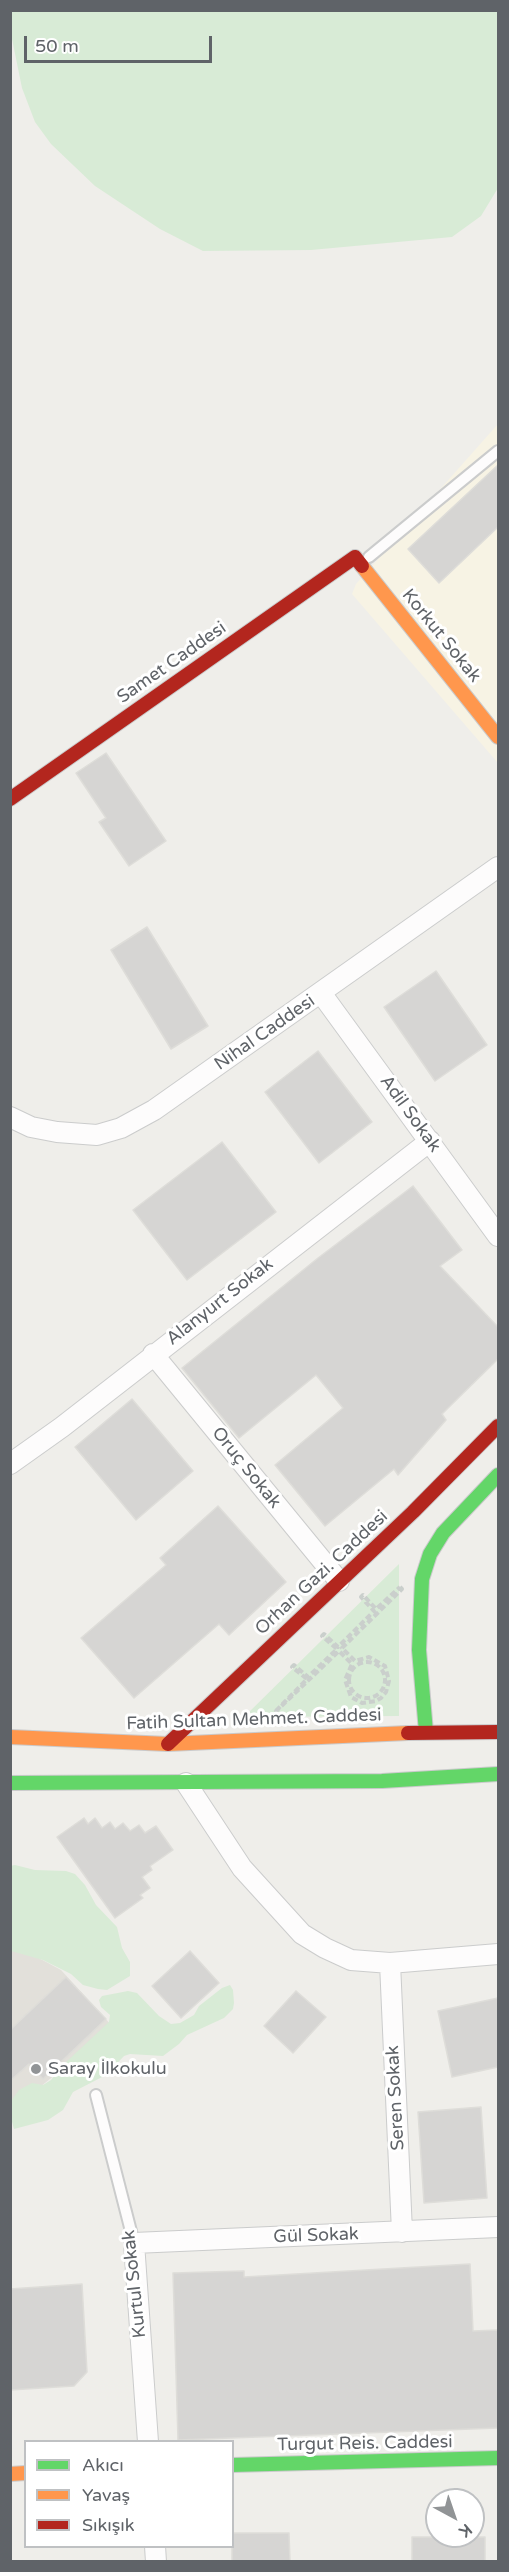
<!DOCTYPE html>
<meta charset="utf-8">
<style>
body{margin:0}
#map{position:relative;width:509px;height:2572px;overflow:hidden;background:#efeeea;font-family:"Varela Round",sans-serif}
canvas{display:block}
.frame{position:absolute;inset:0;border:12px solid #5f6368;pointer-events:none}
.legend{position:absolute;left:24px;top:2440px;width:210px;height:108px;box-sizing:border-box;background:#fff;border:2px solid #bfc1c3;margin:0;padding:8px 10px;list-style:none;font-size:18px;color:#5f6368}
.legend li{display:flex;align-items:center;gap:12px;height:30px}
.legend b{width:30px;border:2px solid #bfc1c3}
.north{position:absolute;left:425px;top:2488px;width:60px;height:60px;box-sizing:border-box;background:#fff;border:2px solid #bfc1c3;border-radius:50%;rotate:140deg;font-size:16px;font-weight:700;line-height:24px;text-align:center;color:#5f6368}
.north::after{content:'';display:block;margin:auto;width:21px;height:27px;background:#919496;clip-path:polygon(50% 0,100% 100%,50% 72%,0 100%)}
.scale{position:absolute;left:24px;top:36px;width:188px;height:27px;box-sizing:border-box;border:3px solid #5f6368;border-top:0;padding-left:8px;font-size:18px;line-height:21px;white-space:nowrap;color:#5f6368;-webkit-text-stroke:4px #fff;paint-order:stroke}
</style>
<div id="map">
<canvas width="509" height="2572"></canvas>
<div class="frame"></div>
<ul class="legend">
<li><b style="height:8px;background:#63d668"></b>Akıcı</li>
<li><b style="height:8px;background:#ff974d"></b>Yavaş</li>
<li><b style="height:8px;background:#b3261e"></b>Sıkışık</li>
</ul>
<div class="north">K</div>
<div class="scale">50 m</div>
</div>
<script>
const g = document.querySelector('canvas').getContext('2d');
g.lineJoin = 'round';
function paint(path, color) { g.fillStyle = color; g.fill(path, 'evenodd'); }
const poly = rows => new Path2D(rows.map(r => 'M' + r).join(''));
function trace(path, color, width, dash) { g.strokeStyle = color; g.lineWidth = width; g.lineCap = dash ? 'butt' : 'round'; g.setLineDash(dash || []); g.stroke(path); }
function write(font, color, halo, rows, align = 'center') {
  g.font = font + ' "Varela Round",sans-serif'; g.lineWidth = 6; g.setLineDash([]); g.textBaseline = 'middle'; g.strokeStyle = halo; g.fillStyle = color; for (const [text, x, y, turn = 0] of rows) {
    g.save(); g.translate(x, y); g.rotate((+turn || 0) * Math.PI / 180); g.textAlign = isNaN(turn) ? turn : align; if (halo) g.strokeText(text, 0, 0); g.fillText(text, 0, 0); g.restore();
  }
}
const commercial = poly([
 [498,424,498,763,352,594,356,584]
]);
const education = poly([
 [11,1943,61,1970,113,2027,11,2111]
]);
const green = poly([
 [10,11,498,11,498,188,481,216,452,237,311,250,203,251,160,229,95,186,51,144,35,122,22,88,11,34],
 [399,1564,399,1716,244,1717],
 [15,1865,35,1870,66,1871,75,1874,85,1885,96,1905,117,1927,122,1948,130,1962,130,1976,107,1990,98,1989,83,1985,71,1974,43,1960,11,1951,10,1866],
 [230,1985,233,1990,234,2003,233,2009,224,2018,187,2035,179,2044,163,2056,130,2054,124,2056,106,2075,73,2092,63,2110,48,2120,14,2129,11,2118,11,2101,19,2090,32,2083,43,2085,51,2080,64,2064,109,2022,110,2015,101,2007,99,2000,102,1996,128,1991,137,1993,159,2016,171,2024,180,2023,194,2015,199,2006,222,1988]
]);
const building = poly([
 [498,465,498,527,439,583,408,549,498,465],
 [106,753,166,841,129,866,99,822,106,818,76,773,106,753],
 [147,927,208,1026,171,1049,111,950,147,927],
 [436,971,487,1045,435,1081,384,1007,436,971],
 [318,1051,372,1122,319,1163,265,1092,318,1051],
 [222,1142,276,1212,187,1280,133,1210,222,1142],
 [413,1186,462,1250,440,1266,498,1327,498,1359,442,1414,446,1420,398,1475,394,1469,325,1526,275,1465,343,1408,316,1375,239,1438,182,1368,318,1258,413,1186],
 [132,1399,193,1471,136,1520,75,1447,132,1399],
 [218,1506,286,1582,229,1635,219,1624,134,1698,81,1638,166,1565,160,1558,218,1506],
 [84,1818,88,1824,95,1818,102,1828,110,1822,115,1829,123,1823,130,1831,139,1825,145,1833,156,1826,173,1850,150,1866,152,1870,142,1877,150,1888,140,1895,143,1898,115,1918,57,1837,84,1818],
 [190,1951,219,1983,181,2018,152,1986,190,1951],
 [66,1977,106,2019,43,2079,29,2064,10,2081,10,2030,66,1977],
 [296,1991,326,2017,293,2053,264,2026,296,1991],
 [498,1998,498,2067,452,2077,438,2011,498,1998],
 [481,2107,487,2198,424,2203,418,2112,481,2107],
 [470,2264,473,2331,498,2330,498,2428,178,2440,173,2273,244,2271,244,2277,470,2264],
 [82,2284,87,2372,74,2386,10,2390,10,2289,82,2284],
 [232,2533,289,2533,290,2562,232,2562,232,2533],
 [412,2537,485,2537,485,2562,412,2562,412,2537]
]);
const path = poly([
 [400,1587,402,1589,342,1648,355,1661,369,1657,385,1666,389,1681,386,1692,381,1698,376,1701,362,1703,351,1697,345,1680,352,1664,339,1651,268,1719,307,1679,292,1667,294,1665,308,1677,337,1649,322,1636,324,1634,338,1647,374,1611,361,1597,363,1595,376,1609,400,1587],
 '349 1680a18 18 0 1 1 36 0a18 18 0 1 1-36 0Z'
]);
const lane = poly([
 [369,557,498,451],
 [96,2095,134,2243]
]);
const street = poly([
 [321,993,498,1236],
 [10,1117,31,1127,57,1132,97,1135,121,1128,154,1110,498,867],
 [153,1354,339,1581],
 [10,1464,62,1427,430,1141],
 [186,1783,242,1868,302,1934,325,1948,351,1960,390,1963,498,1954],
 [390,1963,402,2232],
 [148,2442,134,2243,498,2227],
 [155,2546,156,2562]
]);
const fast = poly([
 [426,1732,419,1650,422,1579,430,1554,443,1533,498,1475],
 [10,1783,382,1781,498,1774],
 [232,2465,498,2458]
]);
const slow = poly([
 [362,566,498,737],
 [10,1737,168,1744,408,1733],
 [10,2474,26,2473]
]);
const jam = poly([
 [10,799,355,557,362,566],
 [408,1733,498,1732],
 [168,1744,413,1512,498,1426]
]);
const markers = [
 [36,2069,6,"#919496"]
];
const streetNames = [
 ["Korkut Sokak",441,636,51],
 ["Samet Caddesi",172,663,-35],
 ["Nihal Caddesi",265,1033,-35],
 ["Adil Sokak",410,1114,54],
 ["Alanyurt Sokak",220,1302,-38],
 ["Oruç Sokak",246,1468,51],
 ["Orhan Gazi. Caddesi",322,1573,-43],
 ["Fatih Sultan Mehmet. Caddesi",254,1720,-2],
 ["Seren Sokak",396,2098,-93],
 ["Gül Sokak",316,2236,-2],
 ["Kurtul Sokak",135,2284,-96],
 ["Turgut Reis. Caddesi",365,2444,-1]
];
const poiNames = [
 ["Saray İlkokulu",48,2069]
];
paint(commercial, '#f7f3e4');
paint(education, '#e2e0da');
paint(green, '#d8ebd6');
paint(building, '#d6d5d3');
trace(building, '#deddd9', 1.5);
trace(lane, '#cbcccc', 14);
trace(street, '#cbcccc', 22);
trace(fast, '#cacacb', 16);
trace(slow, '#cacacb', 16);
trace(jam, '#cacacb', 16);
trace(path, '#cacfcc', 4, [6, 3]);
trace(lane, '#fdfcfc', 10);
trace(street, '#fdfcfc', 20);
trace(fast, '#63d668', 14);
trace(slow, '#ff974d', 14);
trace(jam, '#b3261e', 14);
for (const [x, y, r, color] of markers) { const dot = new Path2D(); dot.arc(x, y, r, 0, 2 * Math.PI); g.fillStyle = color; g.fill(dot); trace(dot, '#fff', 2); }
write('18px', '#5f6368', '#fff', streetNames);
write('18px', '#5f6368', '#fff', poiNames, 'left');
</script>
